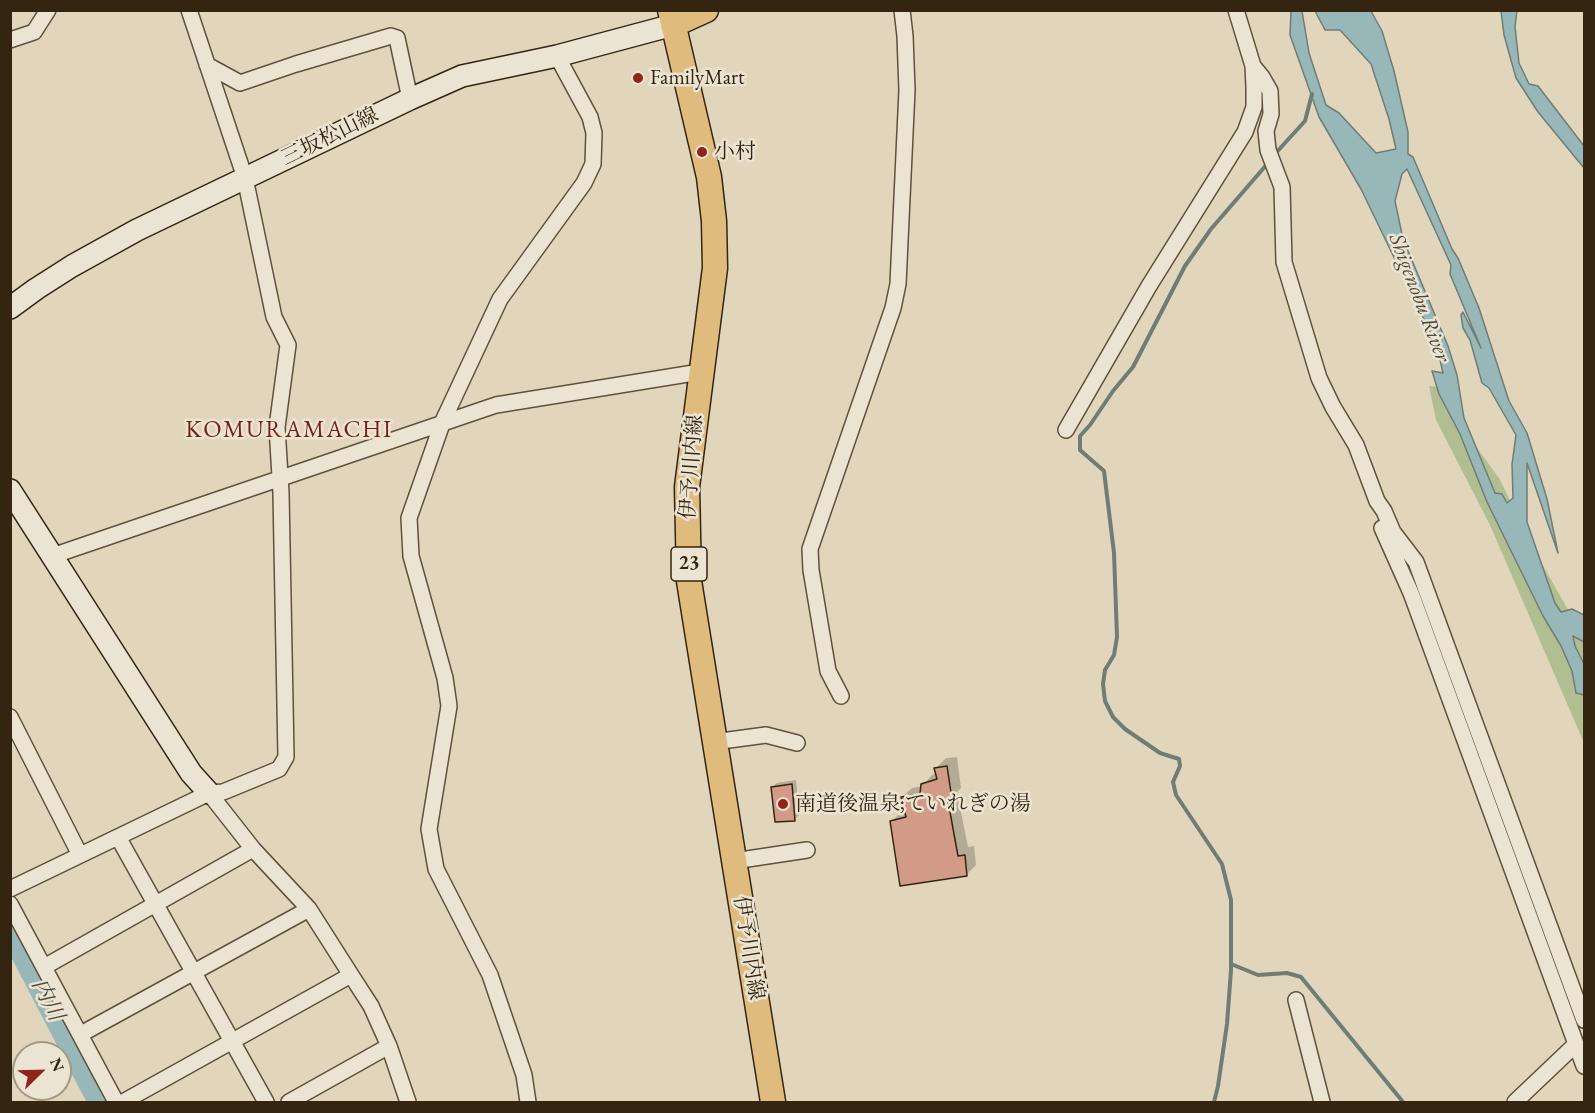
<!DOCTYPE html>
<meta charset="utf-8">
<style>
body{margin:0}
#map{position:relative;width:1595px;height:1113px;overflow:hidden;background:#e1d6bc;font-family:"EB Garamond",serif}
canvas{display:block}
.frame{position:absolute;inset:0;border:12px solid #342510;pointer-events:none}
.north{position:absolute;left:12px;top:1041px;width:60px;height:60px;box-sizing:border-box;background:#ece4d3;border:2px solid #a29885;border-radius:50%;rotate:67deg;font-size:16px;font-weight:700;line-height:24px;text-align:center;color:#342510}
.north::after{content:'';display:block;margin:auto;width:21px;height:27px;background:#8f2418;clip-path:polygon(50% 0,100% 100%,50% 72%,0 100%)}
</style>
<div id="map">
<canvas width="1595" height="1113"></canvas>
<div class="frame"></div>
<div class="north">N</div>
</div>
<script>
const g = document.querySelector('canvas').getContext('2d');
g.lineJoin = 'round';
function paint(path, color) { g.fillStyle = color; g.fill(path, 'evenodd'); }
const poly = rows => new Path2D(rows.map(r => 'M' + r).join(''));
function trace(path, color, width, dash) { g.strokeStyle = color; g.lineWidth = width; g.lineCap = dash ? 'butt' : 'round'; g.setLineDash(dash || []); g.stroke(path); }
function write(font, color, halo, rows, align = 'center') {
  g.font = font + ' "EB Garamond","Noto Serif JP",serif'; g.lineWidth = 5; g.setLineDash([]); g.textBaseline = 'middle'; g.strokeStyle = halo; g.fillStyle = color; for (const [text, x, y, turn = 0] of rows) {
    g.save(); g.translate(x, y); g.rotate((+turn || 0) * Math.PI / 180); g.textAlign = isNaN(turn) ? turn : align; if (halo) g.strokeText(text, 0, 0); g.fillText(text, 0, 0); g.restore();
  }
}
const green = poly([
 [1429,386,1441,387,1447,407,1499,478,1537,555,1571,615,1584,627,1584,743,1490,525,1436,420]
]);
const water = poly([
 [1291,11,1302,11,1309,53,1326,105,1339,113,1376,153,1396,149,1389,119,1371,64,1340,30,1325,30,1315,11,1371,11,1382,31,1394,71,1408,132,1408,154,1413,157,1452,249,1458,258,1479,308,1509,401,1527,433,1547,499,1558,553,1527,463,1527,522,1555,603,1561,612,1572,609,1584,615,1584,642,1573,636,1575,646,1584,664,1584,695,1576,693,1572,671,1561,646,1543,616,1487,502,1460,434,1439,394,1432,371,1443,373,1438,351,1429,330,1361,189,1319,117,1290,35,1291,11],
 [1407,169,1451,265,1450,274,1481,348,1463,312,1461,315,1463,328,1470,340,1482,383,1489,388,1516,435,1512,464,1513,498,1507,503,1502,494,1495,493,1464,418,1457,375,1448,346,1403,239,1395,201,1402,174,1407,169],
 [1501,11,1517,11,1515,27,1519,63,1529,84,1538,86,1584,146,1584,168,1538,112,1516,78,1504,35,1501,11]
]);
const shadow = poly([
 [957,757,961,788,957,792,968,847,974,846,976,865,966,875,891,822,901,812,906,811,902,797,912,788,922,786,932,775,937,773,936,768,946,758],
 [796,780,799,815,794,820,772,787,777,783]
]);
const stream = poly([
 [1274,155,1305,121,1312,94],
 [1231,964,1258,975,1287,973,1301,977,1403,1102],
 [1214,1102,1218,1086,1227,1024,1231,970,1231,900,1222,864,1176,795,1173,782,1180,766,1179,759,1160,753,1125,729,1113,717,1105,701,1103,684,1105,670,1114,655,1117,637,1114,553,1104,471,1080,450,1080,436,1090,425,1113,391,1133,367,1185,266,1211,229,1268,163]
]);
const river = poly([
 [10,929,100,1102]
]);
const building = poly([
 [947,766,952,799,948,801,958,856,965,855,967,876,900,886,890,821,906,817,901,797,920,794,921,784,937,779,934,768,947,766],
 [792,784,795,821,775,822,771,787,792,784]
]);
const street = poly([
 [10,40,34,32,48,10],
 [207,65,240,83,296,64,391,36,397,38,410,99],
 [1253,66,1262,77,1270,91,1271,114,1266,131,1268,150,1282,187,1284,262,1319,378,1333,407,1356,445,1377,501,1384,511,1393,532,1416,562,1584,1020],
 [1066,430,1149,286,1245,132,1254,107,1254,87,1253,66,1236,10],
 [1382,528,1411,593,1584,1066],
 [52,556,496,405,700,372],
 [841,696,828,671,811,570,810,549,893,308,898,284,907,90,905,36,902,10],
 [10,717,80,855],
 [714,742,766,735,797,743],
 [209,793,253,849,309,909,351,975,371,1006,389,1046,408,1102],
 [118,837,266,1102],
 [734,861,807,850],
 [10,889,209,793,223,792,279,769,286,757,281,493,277,427,288,345,274,317,245,178,189,10],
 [10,904,116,1102],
 [44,967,253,849],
 [1296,1000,1322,1102],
 [81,1034,309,909],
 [123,1102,351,975],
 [289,1102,389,1046],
 [528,1102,524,1075,490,975,436,869,429,829,449,706,445,678,411,556,409,518,443,421,500,299,584,183,593,164,594,133,590,117,557,56],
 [1515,1102,1576,1044]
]);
const secondary = poly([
 [10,308,36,289,72,266,137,230,410,99,462,76,557,56,673,25],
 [10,490,191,773,209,793]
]);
const primary = poly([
 [670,10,709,177,714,221,715,268,687,487,689,581,773,1102],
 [673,25,706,10]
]);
const markers = [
 [638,78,6,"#8f2418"],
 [702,152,6,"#8f2418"],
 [783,804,6,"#8f2418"]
];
const shields = [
 [689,564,36]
];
const shieldNames = [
 ["23",689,564]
];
const poiNames = [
 ["FamilyMart",650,78],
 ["小村",714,152],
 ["南道後温泉;ていれぎの湯",795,804]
];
const streetNames = [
 ["三坂松山線",330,137,-26],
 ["伊予川内線",692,467,-86],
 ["伊予川内線",748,948,81]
];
const waterNames = [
 ["Shigenobu River",1419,298,69],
 ["内川",47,1000,63]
];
const quarterNames = [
 ["KOMURAMACHI",289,430]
];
paint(green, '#b1be92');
paint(water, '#97b7b8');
trace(water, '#6f7d75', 1.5);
paint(shadow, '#0003');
trace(stream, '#6f7d75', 4);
trace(river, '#97b7b8', 24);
paint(building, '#d19b87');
trace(building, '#342510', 1.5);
trace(street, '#5f513b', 18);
trace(secondary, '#342510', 24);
trace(primary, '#342510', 27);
trace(street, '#ece4d3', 15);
trace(secondary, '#ece4d3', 21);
trace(primary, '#e0bb7e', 24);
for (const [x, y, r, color] of markers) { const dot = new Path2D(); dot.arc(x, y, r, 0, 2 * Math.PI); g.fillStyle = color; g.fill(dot); trace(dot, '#ece4d3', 2); }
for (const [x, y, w] of shields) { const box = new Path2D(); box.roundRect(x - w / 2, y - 17, w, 34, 4.5); g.fillStyle = '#ece4d3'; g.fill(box); trace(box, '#342510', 1.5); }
write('bold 20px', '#342510', null, shieldNames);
write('21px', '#342510', '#ece4d3', poiNames, 'left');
write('21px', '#342510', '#ece4d3', streetNames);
write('italic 22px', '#4d4a3a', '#ece4d3', waterNames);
g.letterSpacing = '1.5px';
write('24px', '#7a1f14', '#ece4d3', quarterNames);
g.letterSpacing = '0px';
</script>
